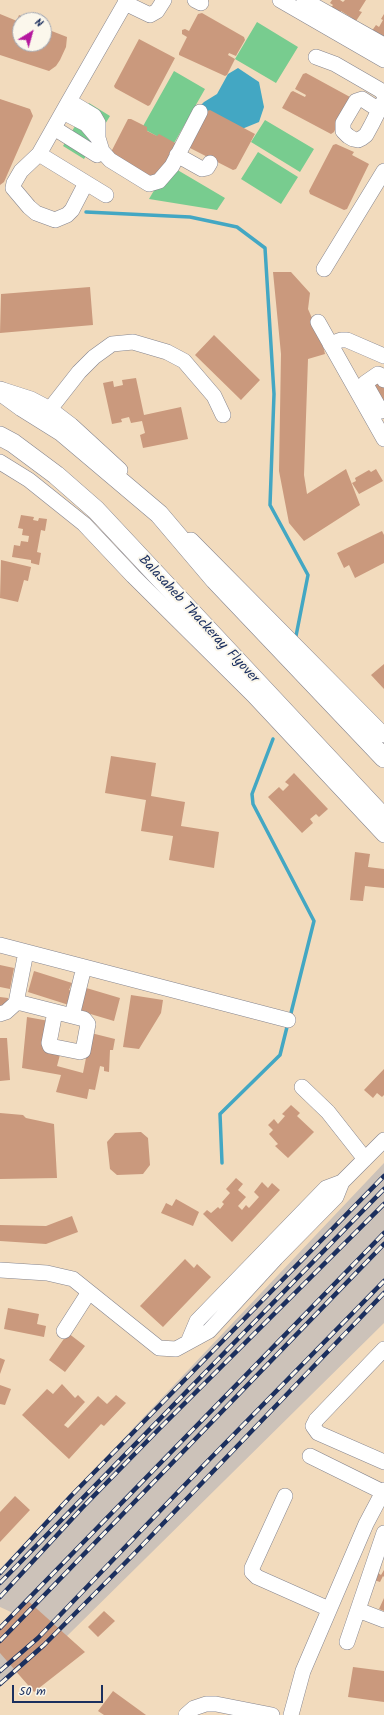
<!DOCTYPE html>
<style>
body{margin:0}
#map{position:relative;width:384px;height:1715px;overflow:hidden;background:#f2dbbd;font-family:Kalam,sans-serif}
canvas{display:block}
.north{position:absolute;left:12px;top:12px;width:40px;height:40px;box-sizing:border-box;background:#fbf7ec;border:1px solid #a1a7b3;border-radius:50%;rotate:37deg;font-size:11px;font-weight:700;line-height:16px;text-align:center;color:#1b2f5e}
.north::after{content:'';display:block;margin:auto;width:14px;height:18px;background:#b5179e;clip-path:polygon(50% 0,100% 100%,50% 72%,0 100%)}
.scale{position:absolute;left:12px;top:1685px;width:91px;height:18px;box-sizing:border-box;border:2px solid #1b2f5e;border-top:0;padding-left:5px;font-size:12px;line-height:14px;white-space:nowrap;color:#1b2f5e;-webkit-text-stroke:3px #fbf7ec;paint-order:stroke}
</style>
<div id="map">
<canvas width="384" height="1715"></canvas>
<div class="north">N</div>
<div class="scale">50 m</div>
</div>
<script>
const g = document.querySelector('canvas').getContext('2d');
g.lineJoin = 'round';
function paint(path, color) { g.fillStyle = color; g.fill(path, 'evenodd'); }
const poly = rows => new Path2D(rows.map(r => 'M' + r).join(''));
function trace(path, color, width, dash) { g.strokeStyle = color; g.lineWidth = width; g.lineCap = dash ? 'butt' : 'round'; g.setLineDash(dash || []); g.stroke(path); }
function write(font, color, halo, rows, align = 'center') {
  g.font = font + ' Kalam,sans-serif'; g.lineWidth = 4; g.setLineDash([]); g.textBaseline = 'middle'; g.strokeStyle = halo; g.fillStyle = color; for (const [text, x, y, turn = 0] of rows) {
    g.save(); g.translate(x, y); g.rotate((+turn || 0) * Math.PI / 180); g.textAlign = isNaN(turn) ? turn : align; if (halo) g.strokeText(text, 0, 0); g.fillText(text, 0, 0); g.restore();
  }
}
const industrial = poly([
 [384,1163,384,1323,66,1637,0,1607,0,1569],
 [0,1629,44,1647,0,1684]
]);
const green = poly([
 [257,22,298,47,276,83,235,59],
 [174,71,205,89,173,145,142,128],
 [89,103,110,116,84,159,63,146],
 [265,120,314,149,300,172,251,142],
 [258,152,298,177,281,204,241,179],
 [169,165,225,198,217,210,149,199]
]);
const water = poly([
 [238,68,259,82,264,107,259,122,237,131,196,110,204,102,217,94,228,74]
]);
const stream = poly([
 [86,212,190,217,237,227,265,248,274,394,270,505,308,575,296,636],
 [273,739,252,794,253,804,314,921,290,1017],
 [222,1163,220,1114,280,1055,288,1023]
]);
const building = poly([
 [332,0,340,0,343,2,345,0,366,0,359,11,362,12,354,24,349,21,352,18,341,11,339,14,330,9,333,5,330,3],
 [202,13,244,37,245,40,237,54,236,56,229,53,228,55,235,59,227,75,225,76,179,55,179,53,187,37,182,34,182,30,185,29,189,31,198,14],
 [0,14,17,21,19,15,30,20,20,20,20,44,44,44,44,28,67,37,66,47,60,60,56,66,49,71,0,55],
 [384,14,384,37,371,32,376,25,379,27,383,20,381,19],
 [139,39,175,58,150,105,148,106,115,88,114,86],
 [306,73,350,97,350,99,334,132,331,134,282,108,291,92,293,91,305,97,306,95,295,89,303,74],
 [0,99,30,109,33,116,4,182,0,185],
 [210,110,255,134,236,169,233,170,190,148,189,145,207,111],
 [128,119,131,119,147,127,147,131,157,136,159,134,177,144,157,178,154,179,110,154],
 [336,144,354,152,352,155,369,164,347,209,344,210,310,194,309,191,333,145],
 [273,272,291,272,310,293,308,309,322,341,325,354,308,359,304,475,307,494,346,469,360,505,304,541,289,523,279,471,281,354],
 [90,287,93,325,0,333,1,294],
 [214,335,260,380,241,400,195,355],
 [379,377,384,386,384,406,368,384],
 [136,378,144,415,181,407,188,439,143,448,140,435,145,433,142,421,131,423,129,417,121,419,122,422,112,424,103,383,113,381,114,387,123,385,122,380],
 [376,469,383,481,359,494,352,483,356,481,355,478,369,470,371,472],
 [21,515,34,517,33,520,38,521,39,518,47,519,45,531,41,530,37,552,41,553,39,565,31,563,31,560,12,557,14,545,20,546,21,541,28,542,29,536,22,535,23,529,18,528],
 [382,531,384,535,384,563,355,578,349,565,344,568,337,553],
 [1,560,31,567,28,581,24,580,18,602,0,598],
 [384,664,384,689,371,675],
 [111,756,156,763,151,796,185,802,181,826,219,832,214,868,169,860,173,836,141,831,146,800,105,793],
 [294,773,328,809,319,817,316,814,310,819,313,823,302,833,268,797,279,787,283,791,289,785,285,782],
 [355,852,370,854,368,867,384,869,384,888,365,886,363,901,350,900],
 [0,965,14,968,10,989,0,987],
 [34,971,72,983,69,990,76,992,72,1006,28,992],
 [83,987,120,998,114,1021,77,1010],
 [131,995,163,1000,161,1013,139,1049,123,1047],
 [0,997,8,998,7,1008,0,1007],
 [27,1017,49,1021,61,1051,57,1066,83,1073,91,1033,115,1039,113,1050,110,1050,109,1072,104,1071,104,1067,100,1066,95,1090,89,1089,87,1099,56,1092,61,1075,22,1068],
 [0,1038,7,1038,10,1080,0,1081],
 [384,1069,384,1095,382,1097,377,1093,373,1098,364,1090],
 [291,1105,300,1113,297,1116,314,1132,288,1158,275,1146,278,1144,269,1134,273,1130,268,1125,274,1119,278,1124,285,1116,282,1114],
 [0,1113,23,1115,26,1118,54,1124,57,1178,0,1179],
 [141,1132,148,1138,150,1165,143,1174,117,1175,110,1169,107,1142,115,1133],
 [236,1178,243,1184,238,1190,246,1197,238,1206,242,1210,246,1205,249,1208,259,1197,254,1192,262,1182,268,1188,272,1183,280,1190,232,1242,203,1214,207,1210,211,1213,218,1207,220,1209,224,1204,222,1202,230,1193,226,1189],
 [176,1199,199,1212,193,1226,161,1213,166,1203,172,1206],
 [72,1216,78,1232,46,1244,0,1241,0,1225,46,1226],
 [185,1259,194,1268,197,1264,211,1277,163,1327,140,1306],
 [8,1308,39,1314,37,1324,46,1326,44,1337,4,1329],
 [68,1333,85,1346,65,1372,49,1360],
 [0,1358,5,1360,0,1374],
 [62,1384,75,1398,78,1395,85,1402,64,1425,68,1428,98,1396,107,1404,116,1395,126,1403,104,1426,101,1424,69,1459,22,1415,47,1389,53,1394],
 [0,1385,11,1389,5,1405,0,1404],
 [15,1496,30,1510,0,1542,0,1512],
 [384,1570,384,1577,383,1576,380,1582,374,1580,378,1573,381,1575],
 [384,1598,384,1611,379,1609],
 [27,1600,85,1652,34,1692,0,1653,0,1629],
 [104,1611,115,1621,98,1637,88,1627],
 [353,1667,384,1671,384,1702,348,1697],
 [113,1691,146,1715,104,1715,98,1711]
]);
const minor = poly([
 [127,0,69,101,94,116,98,123,98,138,102,151,110,160,149,184,159,181,172,166,200,112],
 [195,0,201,3],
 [280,0,384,60],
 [304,0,384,45],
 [125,3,150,15,157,11,164,0],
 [316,57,335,64,380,90,384,94],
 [69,101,39,154,21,171,14,183,13,188,29,207,36,213,55,220,67,215,72,210,86,183],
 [379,110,362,99,356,101,343,123,343,131,348,136,353,139,358,140,362,138,366,135,372,124,384,100],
 [63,112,86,124,98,138],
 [54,128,97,155],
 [39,154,106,195],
 [177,155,202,169,207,168,210,163],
 [324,269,384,171],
 [318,322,384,439],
 [330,344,341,340,347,340,384,356],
 [3,390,31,399,50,409,71,425,120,470],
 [50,409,79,372,94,357,112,344,133,342,167,352,184,361,214,396,223,415],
 [381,411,365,383,378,374,382,376,384,380],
 [0,462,29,480,84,524,133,576,253,695,384,835],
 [191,540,384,735],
 [0,945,288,1020],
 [16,1003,26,952],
 [0,1014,6,1012,16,1003,21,1003,84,1019,88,1024,83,1051,80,1052,50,1046,49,1043,55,1012],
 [72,1016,84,967],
 [302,1087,328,1112,365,1159],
 [0,1270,47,1273,73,1279,159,1348,176,1349,209,1331,276,1258,336,1197,342,1182,384,1140],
 [64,1331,89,1292],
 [189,1340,197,1321,326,1188,342,1182],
 [384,1349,316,1420,313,1426,318,1433,384,1462],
 [310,1456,383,1492],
 [285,1496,252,1568,252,1572,257,1577,329,1609],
 [358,1610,384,1620],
 [347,1642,384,1533],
 [186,1715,194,1708,206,1704,216,1704,272,1715],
 [291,1715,303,1671,366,1524,384,1490]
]);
const major = poly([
 [0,391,22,407,62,432,159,514,215,580,384,758],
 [0,436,13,443,56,475,96,510,384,818]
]);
const rail = poly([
 [0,1573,71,1496,384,1176],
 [0,1583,384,1189],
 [0,1597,82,1508,159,1429,384,1204],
 [0,1628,384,1233],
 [0,1641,384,1244],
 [0,1671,38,1638,202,1467,384,1281],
 [0,1684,44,1645,131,1557,384,1293]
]);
const streetNames = [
 ["Balasaheb Thackeray Flyover",198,620,47]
];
paint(industrial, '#ccc2b9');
paint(green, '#78cc8f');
paint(water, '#43a7c3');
trace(stream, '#43a7c3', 3.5);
paint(building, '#ca997d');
trace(minor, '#86858e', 16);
trace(major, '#86858e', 20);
trace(minor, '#fff', 15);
trace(major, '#fff', 19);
trace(rail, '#1b2f5e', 4.5);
trace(rail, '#fbf7ec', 3, [9]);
write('14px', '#1b2f5e', '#fbf7ec', streetNames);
</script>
